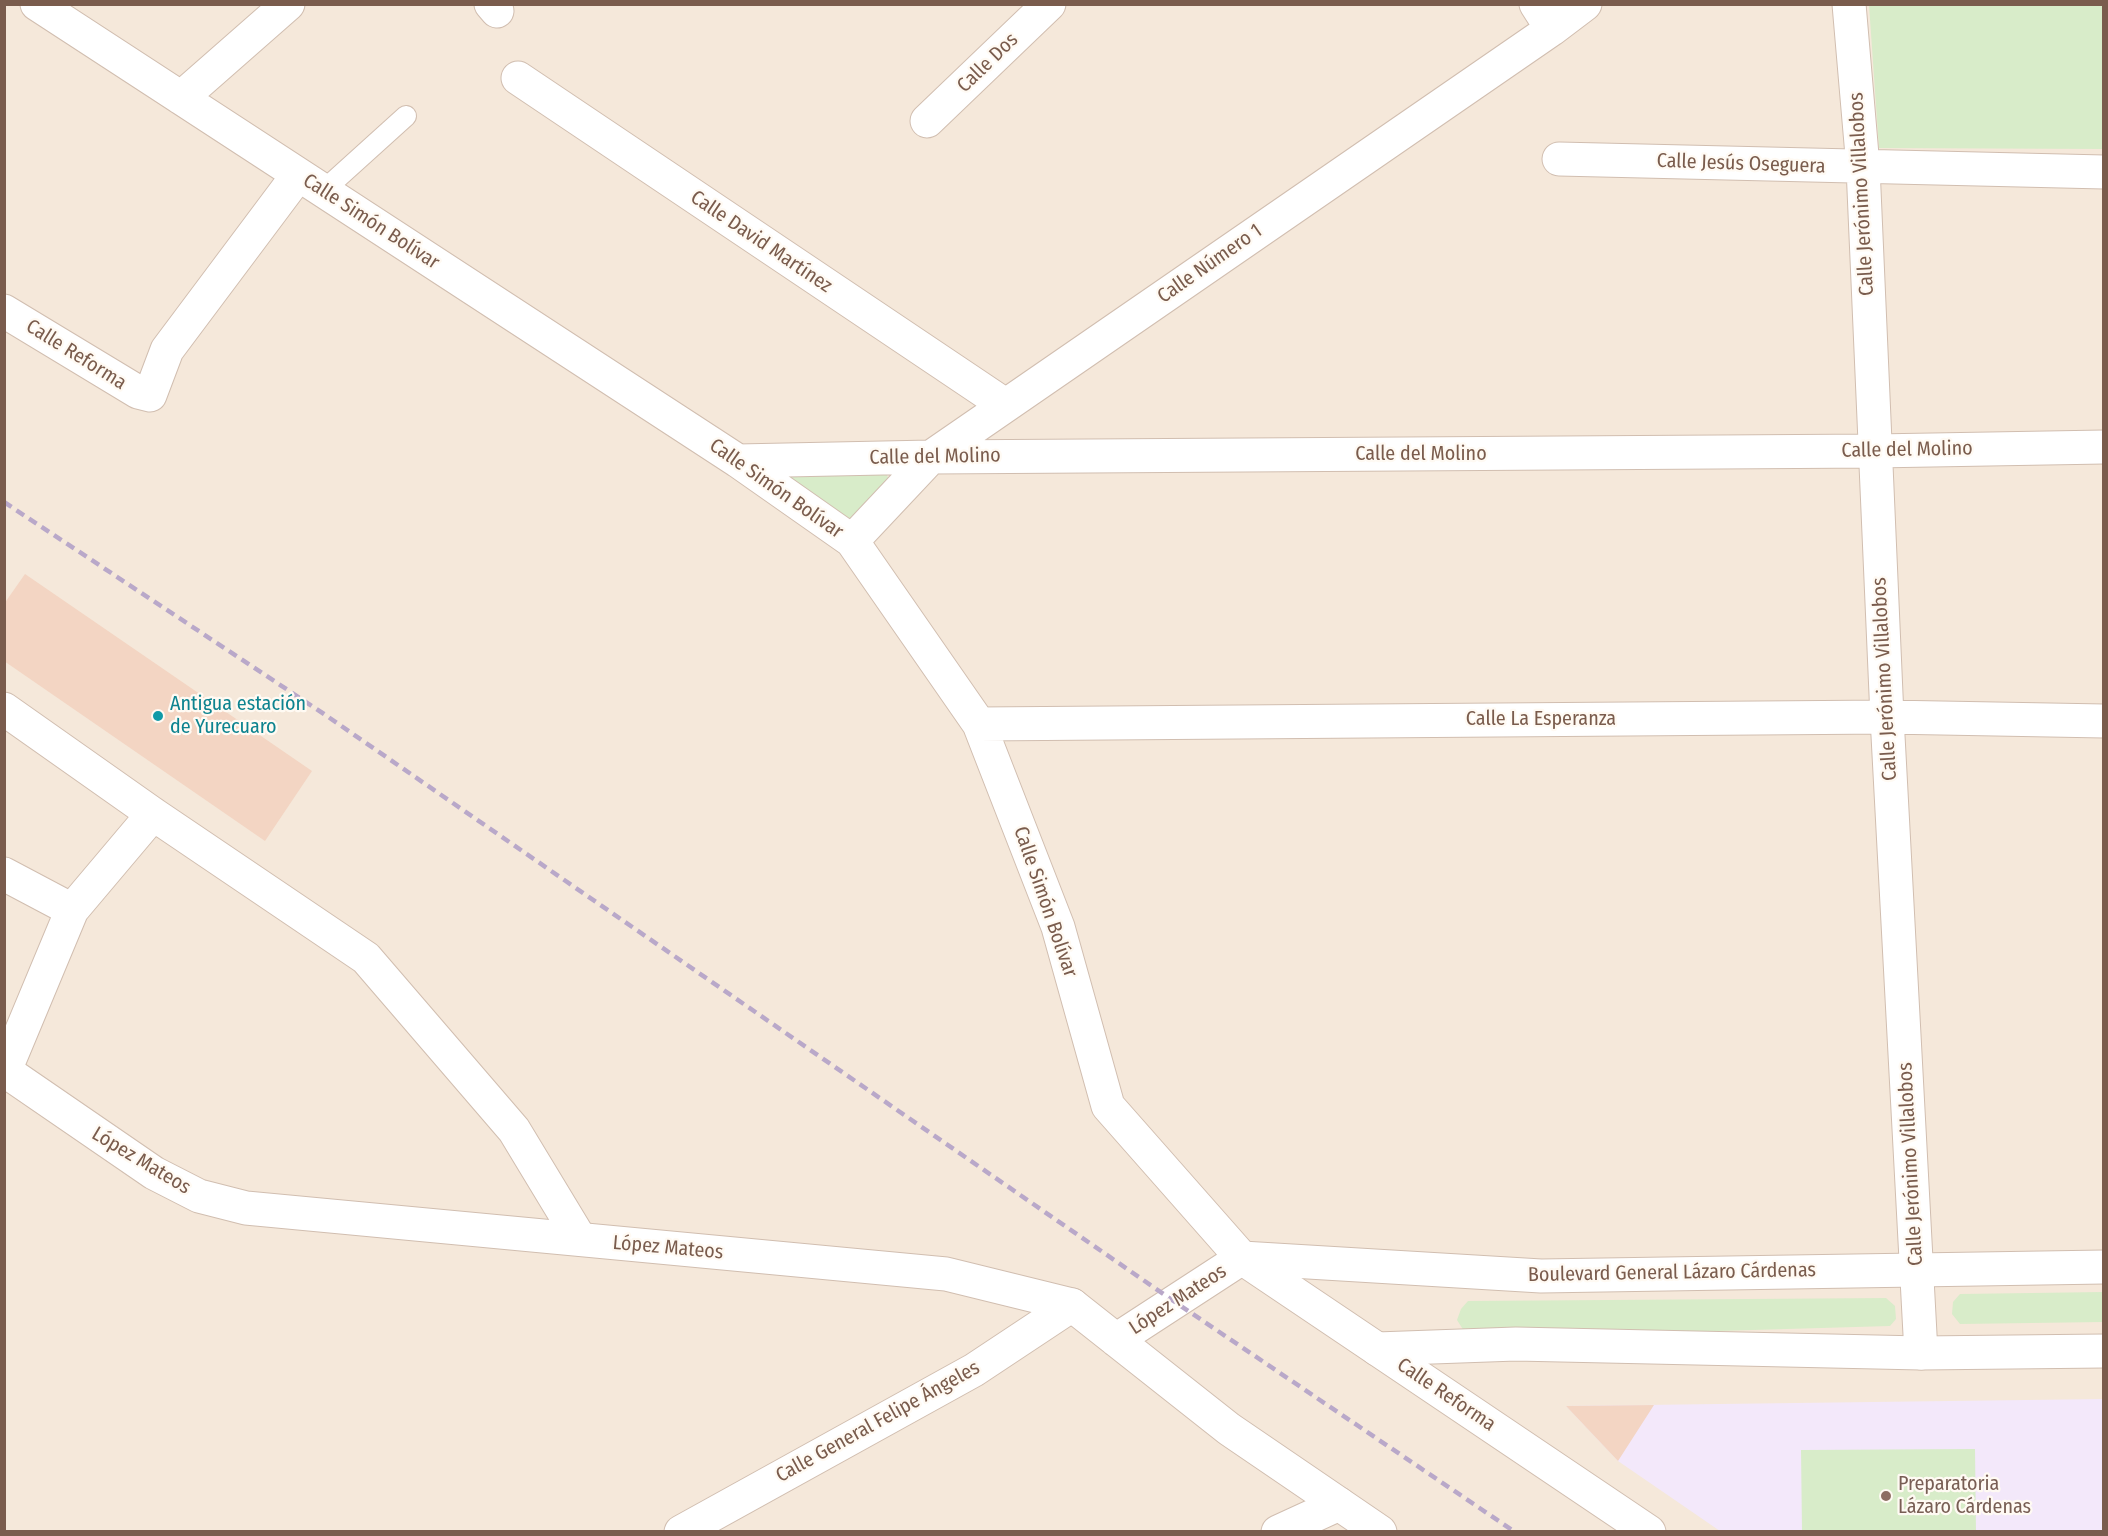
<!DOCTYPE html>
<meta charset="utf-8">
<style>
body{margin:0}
#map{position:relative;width:2108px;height:1536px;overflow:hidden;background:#fdf6ec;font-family:"Fira Sans Condensed",sans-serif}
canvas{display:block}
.frame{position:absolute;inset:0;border:6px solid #7a5c4d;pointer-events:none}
</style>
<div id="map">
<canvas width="2108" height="1536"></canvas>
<div class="frame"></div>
</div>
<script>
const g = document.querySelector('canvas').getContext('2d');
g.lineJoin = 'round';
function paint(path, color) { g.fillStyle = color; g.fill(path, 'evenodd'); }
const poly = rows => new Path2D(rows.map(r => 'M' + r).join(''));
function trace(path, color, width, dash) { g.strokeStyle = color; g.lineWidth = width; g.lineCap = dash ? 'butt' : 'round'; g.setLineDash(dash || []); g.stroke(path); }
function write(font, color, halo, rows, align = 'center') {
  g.font = font + ' "Fira Sans Condensed",sans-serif'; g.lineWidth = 4.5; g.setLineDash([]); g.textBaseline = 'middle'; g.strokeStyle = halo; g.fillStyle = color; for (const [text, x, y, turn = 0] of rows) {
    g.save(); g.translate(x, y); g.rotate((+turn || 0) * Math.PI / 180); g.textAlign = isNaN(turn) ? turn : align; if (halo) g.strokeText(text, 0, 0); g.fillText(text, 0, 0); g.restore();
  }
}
const residential = poly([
 [5,5,2103,5,2103,1531,5,1531]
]);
const education = poly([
 [2103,1399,2103,1531,1720,1531,1618,1461,1566,1406]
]);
const green = poly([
 [1869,5,2103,5,2103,149,1879,148],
 [785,472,886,473,889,480,850,520,783,482],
 [2103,1292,2103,1322,1960,1324,1952,1314,1953,1302,1960,1294],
 [1886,1298,1895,1306,1896,1319,1890,1326,1477,1338,1464,1331,1457,1320,1461,1309,1468,1301],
 [1975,1449,1976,1531,1802,1531,1801,1450]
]);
const building = poly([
 [25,574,312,771,265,841,4,661,4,604],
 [1654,1405,1618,1461,1566,1406]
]);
const service = poly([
 [323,191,406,116]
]);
const minor = poly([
 [37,4,738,461,852,541,979,724,1058,927,1108,1106,1242,1258,1649,1532],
 [491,4,497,11],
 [1536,4,1552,29],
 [1849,4,1863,167,1887,717,1921,1353],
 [518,78,1005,405],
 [181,98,288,4],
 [927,121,1049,4],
 [1559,159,2104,172],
 [4,311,138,392,150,395,167,350,298,175],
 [738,461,931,457,1875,451,2104,447],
 [852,541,931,457,1552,29,1585,4],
 [4,709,153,814,366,958,514,1130,580,1239],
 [979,724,1887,717,2104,721],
 [4,874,72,910],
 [4,1073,72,910,153,814],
 [681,1532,974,1370,1072,1305],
 [1278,1532,1339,1504]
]);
const tertiary = poly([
 [4,1070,154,1173,199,1196,246,1208,946,1274,1072,1305,1229,1429,1380,1532],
 [1116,1340,1242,1258,1541,1276,2104,1267],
 [1377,1349,1516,1344,1921,1353,2104,1351]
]);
const rail = poly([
 [4,502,324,714,1175,1302,1515,1532]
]);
const markers = [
 [158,716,6,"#0f9aa8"],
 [1886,1496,6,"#8d6e63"]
];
const streetNames = [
 ["Calle Dos",988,63,-44],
 ["Calle Jesús Oseguera",1741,164,2],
 ["Calle Jerónimo Villalobos",1862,194,-93],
 ["Calle Simón Bolívar",371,222,33],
 ["Calle David Martínez",761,242,34],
 ["Calle Número 1",1210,264,-35],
 ["Calle Reforma",76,355,32],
 ["Calle del Molino",1907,450,-1],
 ["Calle del Molino",1421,454],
 ["Calle del Molino",935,457,-1],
 ["Calle Simón Bolívar",776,489,35],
 ["Calle Jerónimo Villalobos",1885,679,-93],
 ["Calle La Esperanza",1541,719],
 ["Calle Simón Bolívar",1045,902,71],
 ["López Mateos",141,1161,31],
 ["Calle Jerónimo Villalobos",1911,1164,-93],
 ["López Mateos",668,1248,5],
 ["Boulevard General Lázaro Cárdenas",1672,1273,-1],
 ["López Mateos",1178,1300,-33],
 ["Calle Reforma",1446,1395,34],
 ["Calle General Felipe Ángeles",878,1422,-29]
];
const cultureNames = [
 ["Antigua estación",170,704],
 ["de Yurecuaro",170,727]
];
const educationNames = [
 ["Preparatoria",1898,1484],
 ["Lázaro Cárdenas",1898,1507]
];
paint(residential, '#f5e8da');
paint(education, '#f3e8fa');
paint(green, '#d8ecc9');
paint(building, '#f3d5c3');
trace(service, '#d1beb0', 22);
trace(minor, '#d1beb0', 35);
trace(tertiary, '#d1beb0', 35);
trace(service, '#fff', 20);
trace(minor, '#fff', 33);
trace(tertiary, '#fff', 33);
trace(rail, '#b9a8c9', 4.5, [9, 6]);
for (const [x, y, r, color] of markers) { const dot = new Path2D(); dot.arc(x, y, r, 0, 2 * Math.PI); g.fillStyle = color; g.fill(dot); trace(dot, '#fffaf3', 2); }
write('20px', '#7a5c4d', '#fffaf3', streetNames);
write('20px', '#0d838f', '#fffaf3', cultureNames, 'left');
write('20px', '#785e54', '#fffaf3', educationNames, 'left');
</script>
